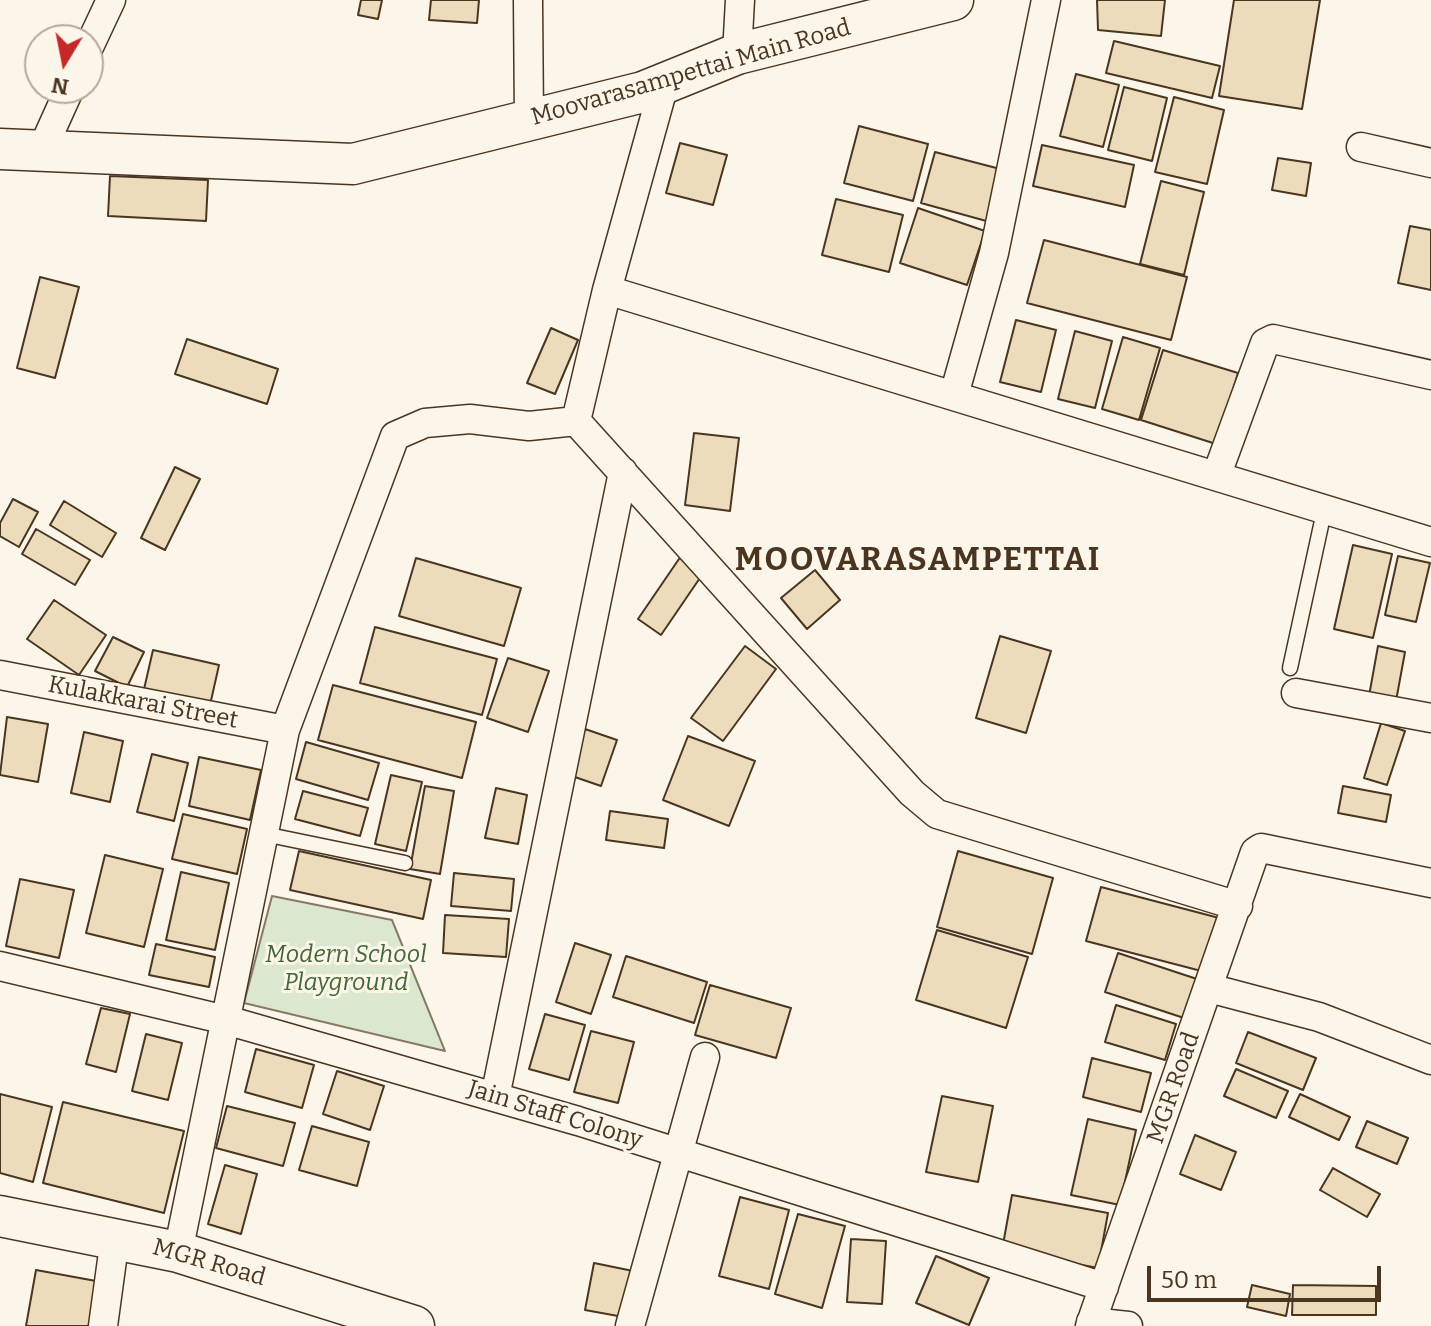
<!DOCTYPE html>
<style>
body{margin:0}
#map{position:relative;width:1431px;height:1326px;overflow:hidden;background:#fbf6e9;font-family:Bitter,serif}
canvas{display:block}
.north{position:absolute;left:24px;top:24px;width:80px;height:80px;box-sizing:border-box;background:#fbf6e9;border:2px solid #b4a999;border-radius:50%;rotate:190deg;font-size:22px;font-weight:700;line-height:32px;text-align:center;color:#4a3520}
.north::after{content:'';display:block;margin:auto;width:28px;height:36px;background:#c62828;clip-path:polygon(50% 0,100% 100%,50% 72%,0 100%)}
.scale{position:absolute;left:1147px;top:1266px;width:234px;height:36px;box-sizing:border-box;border:4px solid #4a3520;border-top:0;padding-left:10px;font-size:24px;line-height:28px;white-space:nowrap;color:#4a3520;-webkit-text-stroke:6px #fbf6e9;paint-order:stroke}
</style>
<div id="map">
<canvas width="1431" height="1326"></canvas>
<div class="north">N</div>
<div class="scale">50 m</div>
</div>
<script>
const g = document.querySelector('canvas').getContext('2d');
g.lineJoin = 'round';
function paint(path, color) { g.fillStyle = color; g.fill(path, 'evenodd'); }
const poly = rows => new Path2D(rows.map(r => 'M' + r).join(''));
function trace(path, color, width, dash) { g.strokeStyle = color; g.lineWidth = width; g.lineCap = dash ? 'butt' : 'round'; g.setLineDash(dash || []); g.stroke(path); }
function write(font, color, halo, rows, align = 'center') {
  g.font = font + ' Bitter,serif'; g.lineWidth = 6; g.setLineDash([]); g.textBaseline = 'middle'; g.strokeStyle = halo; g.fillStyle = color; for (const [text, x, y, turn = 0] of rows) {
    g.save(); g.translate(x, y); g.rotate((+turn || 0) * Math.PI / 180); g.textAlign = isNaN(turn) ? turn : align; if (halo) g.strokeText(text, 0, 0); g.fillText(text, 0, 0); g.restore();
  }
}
const green = poly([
 [272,896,392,920,445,1051,244,1003,272,896]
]);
const building = poly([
 [361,0,382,0,378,19,358,15,361,0],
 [431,0,479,0,477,23,429,20,431,0],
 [1097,0,1165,0,1161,36,1098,30,1097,0],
 [1234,0,1320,0,1302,109,1219,96,1234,0],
 [1114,41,1220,66,1212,98,1106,73,1114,41],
 [1076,74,1119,85,1103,147,1060,136,1076,74],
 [1124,87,1167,98,1152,161,1108,150,1124,87],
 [1174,97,1224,110,1207,184,1155,172,1174,97],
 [859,126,928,144,913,201,844,183,859,126],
 [680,143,727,155,713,205,666,193,680,143],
 [1042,145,1134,165,1125,207,1033,186,1042,145],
 [935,152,1004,170,990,222,921,203,935,152],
 [1278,158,1311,163,1306,196,1272,190,1278,158],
 [110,176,208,180,206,221,108,216,110,176],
 [1161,181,1204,192,1184,275,1140,264,1161,181],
 [836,199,903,215,889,272,822,255,836,199],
 [918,208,985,231,967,285,900,263,918,208],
 [1410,226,1431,230,1431,290,1398,283,1410,226],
 [1044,240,1187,277,1171,340,1027,303,1044,240],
 [40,277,79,287,55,378,17,368,40,277],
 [1016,320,1056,330,1041,392,1000,382,1016,320],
 [551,328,578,340,555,394,527,383,551,328],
 [1075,331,1112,341,1095,408,1058,399,1075,331],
 [1123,337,1160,348,1139,420,1102,409,1123,337],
 [187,339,278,369,267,404,175,374,187,339],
 [1163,350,1238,373,1216,444,1141,420,1163,350],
 [694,433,739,438,730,511,685,505,694,433],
 [175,467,200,479,165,550,141,538,175,467],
 [13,499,38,512,19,547,0,536,0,523,13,499],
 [64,501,116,533,102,557,50,525,64,501],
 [36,529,90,560,75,585,22,554,36,529],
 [1353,545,1392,554,1373,638,1334,629,1353,545],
 [681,556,704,572,661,635,638,619,681,556],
 [1398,556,1430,563,1416,622,1385,615,1398,556],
 [416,558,521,588,504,646,399,616,416,558],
 [815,570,840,600,807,629,781,598,815,570],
 [54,600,106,635,79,675,27,639,54,600],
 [375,627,497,659,482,715,360,683,375,627],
 [1000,636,1051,651,1026,733,976,718,1000,636],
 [113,637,144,652,127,687,95,671,113,637],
 [745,646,776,669,723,741,691,718,745,646],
 [1378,646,1405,652,1396,701,1369,696,1378,646],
 [153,650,219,665,208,714,142,698,153,650],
 [508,658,549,671,528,732,487,718,508,658],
 [333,685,476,722,462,778,318,740,333,685],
 [7,717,48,724,38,782,0,775,7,717],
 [1381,723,1405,731,1387,785,1364,778,1381,723],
 [585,729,617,740,601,786,569,775,585,729],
 [84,732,123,741,110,802,71,793,84,732],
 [688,736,755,761,729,826,663,800,688,736],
 [306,742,379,763,368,800,296,779,306,742],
 [152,754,188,763,174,821,137,812,152,754],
 [199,757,261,770,250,820,189,806,199,757],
 [391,775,422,782,406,851,375,844,391,775],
 [425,786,454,791,440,874,410,869,425,786],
 [1343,786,1391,795,1386,822,1338,813,1343,786],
 [496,788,527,795,518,844,485,838,496,788],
 [303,791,368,808,360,836,295,819,303,791],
 [610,811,668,819,664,848,606,840,610,811],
 [183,814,247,829,237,874,172,859,183,814],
 [299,851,431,880,423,919,290,890,299,851],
 [958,851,1053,878,1032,954,937,927,958,851],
 [105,855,163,869,144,947,86,933,105,855],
 [181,872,229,883,215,950,166,940,181,872],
 [454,873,514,879,511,911,451,906,454,873],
 [20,879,74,890,59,958,6,946,20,879],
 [1101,887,1223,919,1209,973,1086,941,1101,887],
 [445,915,509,919,506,957,443,953,445,915],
 [937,930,1028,957,1006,1028,916,1000,937,930],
 [575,943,611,955,591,1014,556,1002,575,943],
 [156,944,215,957,209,987,149,975,156,944],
 [1118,953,1200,980,1187,1019,1105,992,1118,953],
 [626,956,707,982,694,1023,613,997,626,956],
 [710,985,791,1008,776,1058,695,1035,710,985],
 [1116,1005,1176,1024,1165,1060,1105,1042,1116,1005],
 [101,1008,130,1014,116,1072,86,1064,101,1008],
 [545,1014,585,1025,569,1080,529,1069,545,1014],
 [591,1031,634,1042,618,1103,574,1092,591,1031],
 [1248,1032,1316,1058,1303,1090,1236,1063,1248,1032],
 [146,1034,182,1043,168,1100,132,1091,146,1034],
 [256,1049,314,1065,302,1108,245,1092,256,1049],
 [1092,1058,1151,1073,1141,1112,1083,1097,1092,1058],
 [1236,1069,1288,1091,1276,1118,1224,1096,1236,1069],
 [337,1071,384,1086,370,1130,323,1114,337,1071],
 [0,1094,52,1107,33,1182,0,1173,0,1094],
 [1300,1094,1350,1117,1339,1140,1289,1117,1300,1094],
 [942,1096,993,1106,978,1182,926,1172,942,1096],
 [63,1102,184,1131,164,1213,43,1183,63,1102],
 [227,1106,295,1123,283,1166,216,1148,227,1106],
 [1088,1119,1136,1130,1120,1205,1071,1195,1088,1119],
 [1367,1121,1408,1138,1397,1164,1356,1147,1367,1121],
 [312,1126,369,1142,357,1186,299,1170,312,1126],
 [1195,1135,1236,1152,1221,1190,1180,1174,1195,1135],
 [225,1165,257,1174,241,1234,208,1224,225,1165],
 [1333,1168,1380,1194,1367,1217,1320,1190,1333,1168],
 [1012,1195,1108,1213,1098,1268,1002,1250,1012,1195],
 [740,1197,789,1210,769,1289,719,1276,740,1197],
 [798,1214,845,1226,822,1308,775,1294,798,1214],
 [851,1239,886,1241,882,1304,847,1302,851,1239],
 [936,1256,989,1278,969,1325,916,1303,936,1256],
 [594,1263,638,1272,629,1318,585,1310,594,1263],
 [36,1270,107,1283,99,1326,26,1326,36,1270],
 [1252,1285,1290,1294,1286,1316,1247,1307,1252,1285],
 [1293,1285,1376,1286,1376,1315,1292,1315,1293,1285]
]);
const lane = poly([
 [1290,668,1325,507],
 [264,834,405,863]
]);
const street = poly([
 [528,0,529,120],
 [88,49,111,0],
 [737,54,740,0],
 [1361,147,1431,163],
 [41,152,70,88],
 [607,290,1431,542],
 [954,395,994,253,1046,0],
 [576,421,912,793,937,814,1238,906],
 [1217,474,1265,343,1273,339,1431,375],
 [0,675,285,730],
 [1296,693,1431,718],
 [0,966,226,1020,578,1121,1104,1287],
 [1209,988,1319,1017,1431,1060],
 [495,1097,623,472],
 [178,1252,285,730,395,436,425,423,470,419,529,426,576,421,607,290,665,81],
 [1091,1322,1128,1326],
 [103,1326,115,1238],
 [630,1326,705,1057],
 [1090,1326,1255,852,1261,848,1431,883]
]);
const secondary = poly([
 [0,149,353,164,643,92,737,54,953,0],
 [0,1216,178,1252,414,1326]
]);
const streetNames = [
 ["Moovarasampettai Main Road",691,73,-16],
 ["Kulakkarai Street",143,703,11],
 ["MGR Road",1174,1088,-71],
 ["Jain Staff Colony",555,1115,17],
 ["MGR Road",209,1263,16]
];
const parkNames = [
 ["Modern School",346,955],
 ["Playground",346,983]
];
const districtNames = [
 ["MOOVARASAMPETTAI",918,561]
];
paint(green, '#dce7d0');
trace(green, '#887966', 2);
paint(building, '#ecdcbc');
trace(building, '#4a3520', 2);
trace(lane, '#4a3520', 17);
trace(street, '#4a3520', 31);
trace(secondary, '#4a3520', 43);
trace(lane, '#fbf6e9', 14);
trace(street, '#fbf6e9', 28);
trace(secondary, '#fbf6e9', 40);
write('24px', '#4a3520', '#fbf6e9', streetNames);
write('italic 24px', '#436837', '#fbf6e9', parkNames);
g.letterSpacing = '2px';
write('bold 32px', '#4a3520', '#fbf6e9', districtNames);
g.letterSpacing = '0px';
</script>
